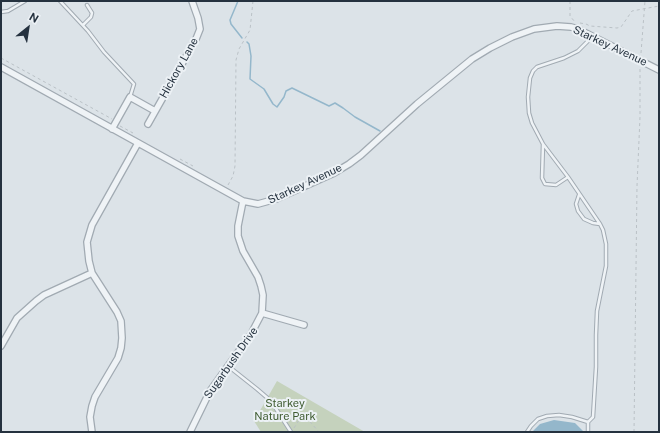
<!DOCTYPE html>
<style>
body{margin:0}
#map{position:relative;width:660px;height:433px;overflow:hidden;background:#dce3e8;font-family:"Public Sans",sans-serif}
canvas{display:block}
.frame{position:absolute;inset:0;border:2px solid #25323f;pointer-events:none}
.north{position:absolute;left:8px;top:8px;width:40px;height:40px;-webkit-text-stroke:3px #ecf1f5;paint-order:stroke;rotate:30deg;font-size:11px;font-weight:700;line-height:16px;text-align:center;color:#25323f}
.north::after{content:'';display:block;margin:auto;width:14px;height:18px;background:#25323f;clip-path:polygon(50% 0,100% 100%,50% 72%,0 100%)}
</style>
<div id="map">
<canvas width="660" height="433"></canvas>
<div class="frame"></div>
<div class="north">N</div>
</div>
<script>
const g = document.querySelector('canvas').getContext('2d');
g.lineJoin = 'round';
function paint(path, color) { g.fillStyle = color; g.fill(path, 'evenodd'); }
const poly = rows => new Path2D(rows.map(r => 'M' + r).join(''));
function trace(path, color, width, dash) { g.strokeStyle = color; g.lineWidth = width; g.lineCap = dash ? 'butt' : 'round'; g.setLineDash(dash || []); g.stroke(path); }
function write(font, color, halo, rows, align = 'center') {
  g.font = font + ' "Public Sans",sans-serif'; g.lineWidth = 4; g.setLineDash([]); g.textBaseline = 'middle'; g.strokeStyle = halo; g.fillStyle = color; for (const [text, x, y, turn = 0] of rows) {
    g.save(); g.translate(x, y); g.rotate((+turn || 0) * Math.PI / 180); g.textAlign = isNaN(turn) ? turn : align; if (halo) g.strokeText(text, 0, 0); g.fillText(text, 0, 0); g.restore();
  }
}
const green = poly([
 [277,381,365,432,261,432,254,421]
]);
const water = poly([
 [554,420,575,423,584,432,532,432,540,424]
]);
const stream = poly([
 [238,1,230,20,231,24,242,38],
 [247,42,249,44,251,56,250,79,264,89,273,104,277,107,284,97,286,91,292,88,329,106,335,103,343,108,355,117,380,131]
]);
const path = poly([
 [570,1,570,16,575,22],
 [580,23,586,24,590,26,617,28,621,27,632,11,659,6],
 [641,53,645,1],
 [1,58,112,119],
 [120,126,133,133],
 [180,159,193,166],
 [228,185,233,176,235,166,236,60,239,49,250,30,253,1],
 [294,428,299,420,305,416,319,432],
 [634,432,637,186,640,117,640,67]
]);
const service = poly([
 [60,1,88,31,104,52,134,84,130,97],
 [1,12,8,11,25,1],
 [83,25,91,17,92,13,87,5],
 [543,144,542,178,545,184,556,185,568,177],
 [579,195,576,204,578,211,584,219,593,223,600,224],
 [228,366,257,389,271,401,291,432],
 [527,432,531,426,538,419,547,416,559,415,572,417,588,422],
 [588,432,588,422,593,417,596,367,596,335,597,311,606,266,606,244,603,230,600,224,568,177,543,144,532,123,529,113,528,97,530,78,533,71,537,67,564,58,578,51,593,36]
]);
const minor = poly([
 [1,67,243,201,258,204,276,199,334,173,349,164,361,155,417,104,472,59,490,48,512,37,534,29,557,26,571,27,578,29,659,70],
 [148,124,196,39,200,29,198,18,192,1],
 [112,129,130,97,155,111],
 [262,313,304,325],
 [1,346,17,318,36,301,44,295,92,273],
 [92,432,90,417,92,406,95,397,118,358,121,348,122,338,121,321,117,312,92,273,89,261,87,242,92,225,138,143],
 [190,432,210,391,251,334,262,313,263,295,261,286,258,277,243,251,238,236,238,226,243,201]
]);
const pathBridge = poly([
 [640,65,641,53]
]);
const streetNames = [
 ["Starkey Avenue",610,46,25],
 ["Hickory Lane",179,68,-61],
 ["Starkey Avenue",305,184,-25],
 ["Sugarbush Drive",231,363,-55]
];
const parkNames = [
 ["Starkey",285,404],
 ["Nature Park",285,417]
];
paint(green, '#c5d2bd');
paint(water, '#94b7cb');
trace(stream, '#94b7cb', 1.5);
trace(service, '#a1aab2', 4.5);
trace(minor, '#a1aab2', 8);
trace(path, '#bac1c6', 1, [3, 3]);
trace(service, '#eff3f6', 2.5);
trace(minor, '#eff3f6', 5.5);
trace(pathBridge, '#bac1c6', 1, [3, 3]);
write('11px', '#25323f', '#ecf1f5', streetNames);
write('11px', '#3f5c31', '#ecf1f5', parkNames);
</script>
